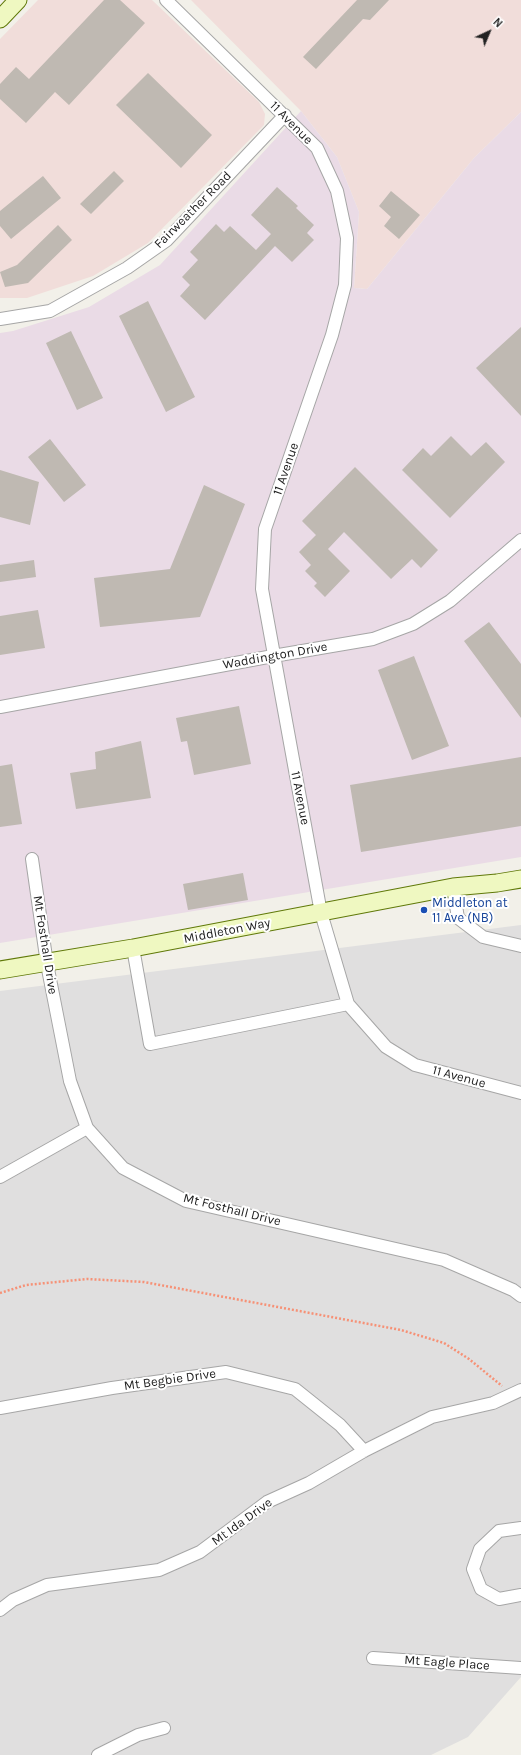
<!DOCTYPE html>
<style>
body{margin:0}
#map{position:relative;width:521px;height:1755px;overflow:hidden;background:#f2f0e9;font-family:Karla,sans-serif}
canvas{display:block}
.north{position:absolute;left:469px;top:12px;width:40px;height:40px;-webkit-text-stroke:3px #fff;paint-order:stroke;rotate:44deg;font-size:11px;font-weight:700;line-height:16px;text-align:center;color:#222}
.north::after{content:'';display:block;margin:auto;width:14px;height:18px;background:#222;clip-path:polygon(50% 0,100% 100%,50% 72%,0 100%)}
</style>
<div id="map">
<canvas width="521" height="1755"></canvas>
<div class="north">N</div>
</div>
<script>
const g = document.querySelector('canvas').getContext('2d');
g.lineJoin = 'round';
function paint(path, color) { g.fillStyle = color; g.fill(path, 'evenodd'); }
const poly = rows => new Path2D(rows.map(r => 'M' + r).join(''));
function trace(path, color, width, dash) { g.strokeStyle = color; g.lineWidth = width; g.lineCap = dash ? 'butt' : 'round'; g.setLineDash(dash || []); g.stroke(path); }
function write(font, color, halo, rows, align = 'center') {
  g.font = font + ' Karla,sans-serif'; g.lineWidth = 4; g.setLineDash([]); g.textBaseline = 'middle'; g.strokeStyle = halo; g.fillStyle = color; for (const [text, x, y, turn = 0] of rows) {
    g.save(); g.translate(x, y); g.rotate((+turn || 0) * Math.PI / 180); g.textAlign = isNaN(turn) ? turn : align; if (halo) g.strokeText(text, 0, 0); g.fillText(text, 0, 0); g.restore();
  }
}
const residential = poly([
 [521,925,521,1677,468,1737,431,1755,0,1755,0,991]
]);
const commercial = poly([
 [38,0,152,0,259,102,265,114,264,125,148,243,93,276,27,298,0,298,0,39],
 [191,0,521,0,521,112,474,158,367,289,354,288,359,212,337,157,301,111]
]);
const industrial = poly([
 [301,111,337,157,359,212,354,288,367,289,474,158,521,112,521,857,0,943,0,333,13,331,89,307,160,265]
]);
const building = poly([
 [104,0,120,0,145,23,69,105,55,92,26,123,0,99,0,84,16,67,29,79],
 [357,0,389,0,370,20,363,19,316,69,303,57],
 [148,73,212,135,181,168,116,105],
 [114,171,124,181,91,214,80,204],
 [43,176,61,198,11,239,0,226,0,211],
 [277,187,298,206,296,208,314,225,307,233,314,240,292,262,275,246,205,320,180,296,190,285,182,277,198,260,190,252,216,224,224,232,230,226,256,250,271,234,251,215],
 [391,191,420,215,399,239,384,226,391,217,379,206],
 [58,225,72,240,28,283,5,287,0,272,17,265],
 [148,301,195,397,166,412,119,316],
 [521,327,521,416,476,368],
 [71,331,103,398,77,410,46,343],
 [451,436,471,456,486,442,505,462,450,518,402,470,423,448,431,456],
 [50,439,86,485,64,502,28,457],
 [355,467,438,550,421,568,412,559,391,579,344,532,328,549,350,571,325,597,314,586,317,583,305,571,311,565,299,552,316,535,302,521],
 [0,470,39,482,30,525,0,517],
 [204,485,245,504,200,617,100,627,94,578,170,569],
 [34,560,36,577,0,582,0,565],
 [38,610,45,648,0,655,0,616],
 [489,622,521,664,521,718,464,641],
 [414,656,449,746,412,760,378,670],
 [239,706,251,764,194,775,187,741,181,742,176,718],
 [141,741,151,798,76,809,70,773,96,769,95,752],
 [521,757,521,826,361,852,350,785],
 [12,764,22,824,0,827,0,766],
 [243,873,248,900,188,910,183,884]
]);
const path = poly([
 [0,1293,26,1285,87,1279,144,1282,401,1330,444,1343,469,1359,502,1386]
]);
const street = poly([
 [166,0,317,148,337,191,347,238,345,285,332,335,265,529,262,589,321,913,348,1004,386,1047,415,1065,521,1093],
 [0,319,50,311,127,268,167,240,285,115],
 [0,707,273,656,373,639,413,624,450,601,521,540],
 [32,859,47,964,70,1081,87,1128,123,1168,186,1201,444,1260,513,1290,521,1296],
 [453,887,458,918,483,937,521,946],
 [133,948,150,1044,348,1004],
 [0,1177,87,1128],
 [0,1408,112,1388,226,1372,295,1389,340,1425,364,1451],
 [521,1528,499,1531,480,1549,473,1569,481,1589,499,1599,521,1595],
 [0,1610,13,1600,47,1585,159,1570,200,1552,267,1502,309,1483,364,1451,432,1417,493,1403,521,1390],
 [373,1658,521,1668],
 [98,1755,138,1735,164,1728]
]);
const secondary = poly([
 [0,19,18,0],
 [0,970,133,948,453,887,497,883,521,879]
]);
const markers = [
 [424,910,4,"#1a4fb4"]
];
const streetNames = [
 ["11 Avenue",291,123,45],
 ["Fairweather Road",193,210,-45],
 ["11 Avenue",286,469,-71],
 ["Waddington Drive",275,656,-10],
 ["11 Avenue",300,798,79],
 ["Middleton Way",227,931,-11],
 ["Mt Fosthall Drive",45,945,81],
 ["11 Avenue",459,1077,15],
 ["Mt Fosthall Drive",232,1210,14],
 ["Mt Begbie Drive",170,1380,-8],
 ["Mt Ida Drive",242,1522,-36],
 ["Mt Eagle Place",447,1663,4]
];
const transitNames = [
 ["Middleton at",432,903],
 ["11 Ave (NB)",432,918]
];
paint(residential, '#e0dfdf');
paint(commercial, '#f1ddda');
paint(industrial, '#eadbe6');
paint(building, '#bfb9b2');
trace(street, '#a6a6a6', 14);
trace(secondary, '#607909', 19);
trace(path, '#f69176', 2.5, [2, 2]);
trace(street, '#fff', 12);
trace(secondary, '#eff8c1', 17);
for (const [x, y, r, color] of markers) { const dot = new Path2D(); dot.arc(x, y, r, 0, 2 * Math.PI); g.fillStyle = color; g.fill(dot); trace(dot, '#fff', 1.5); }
write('13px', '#222', '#fff', streetNames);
write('13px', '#164399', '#fff', transitNames, 'left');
</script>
